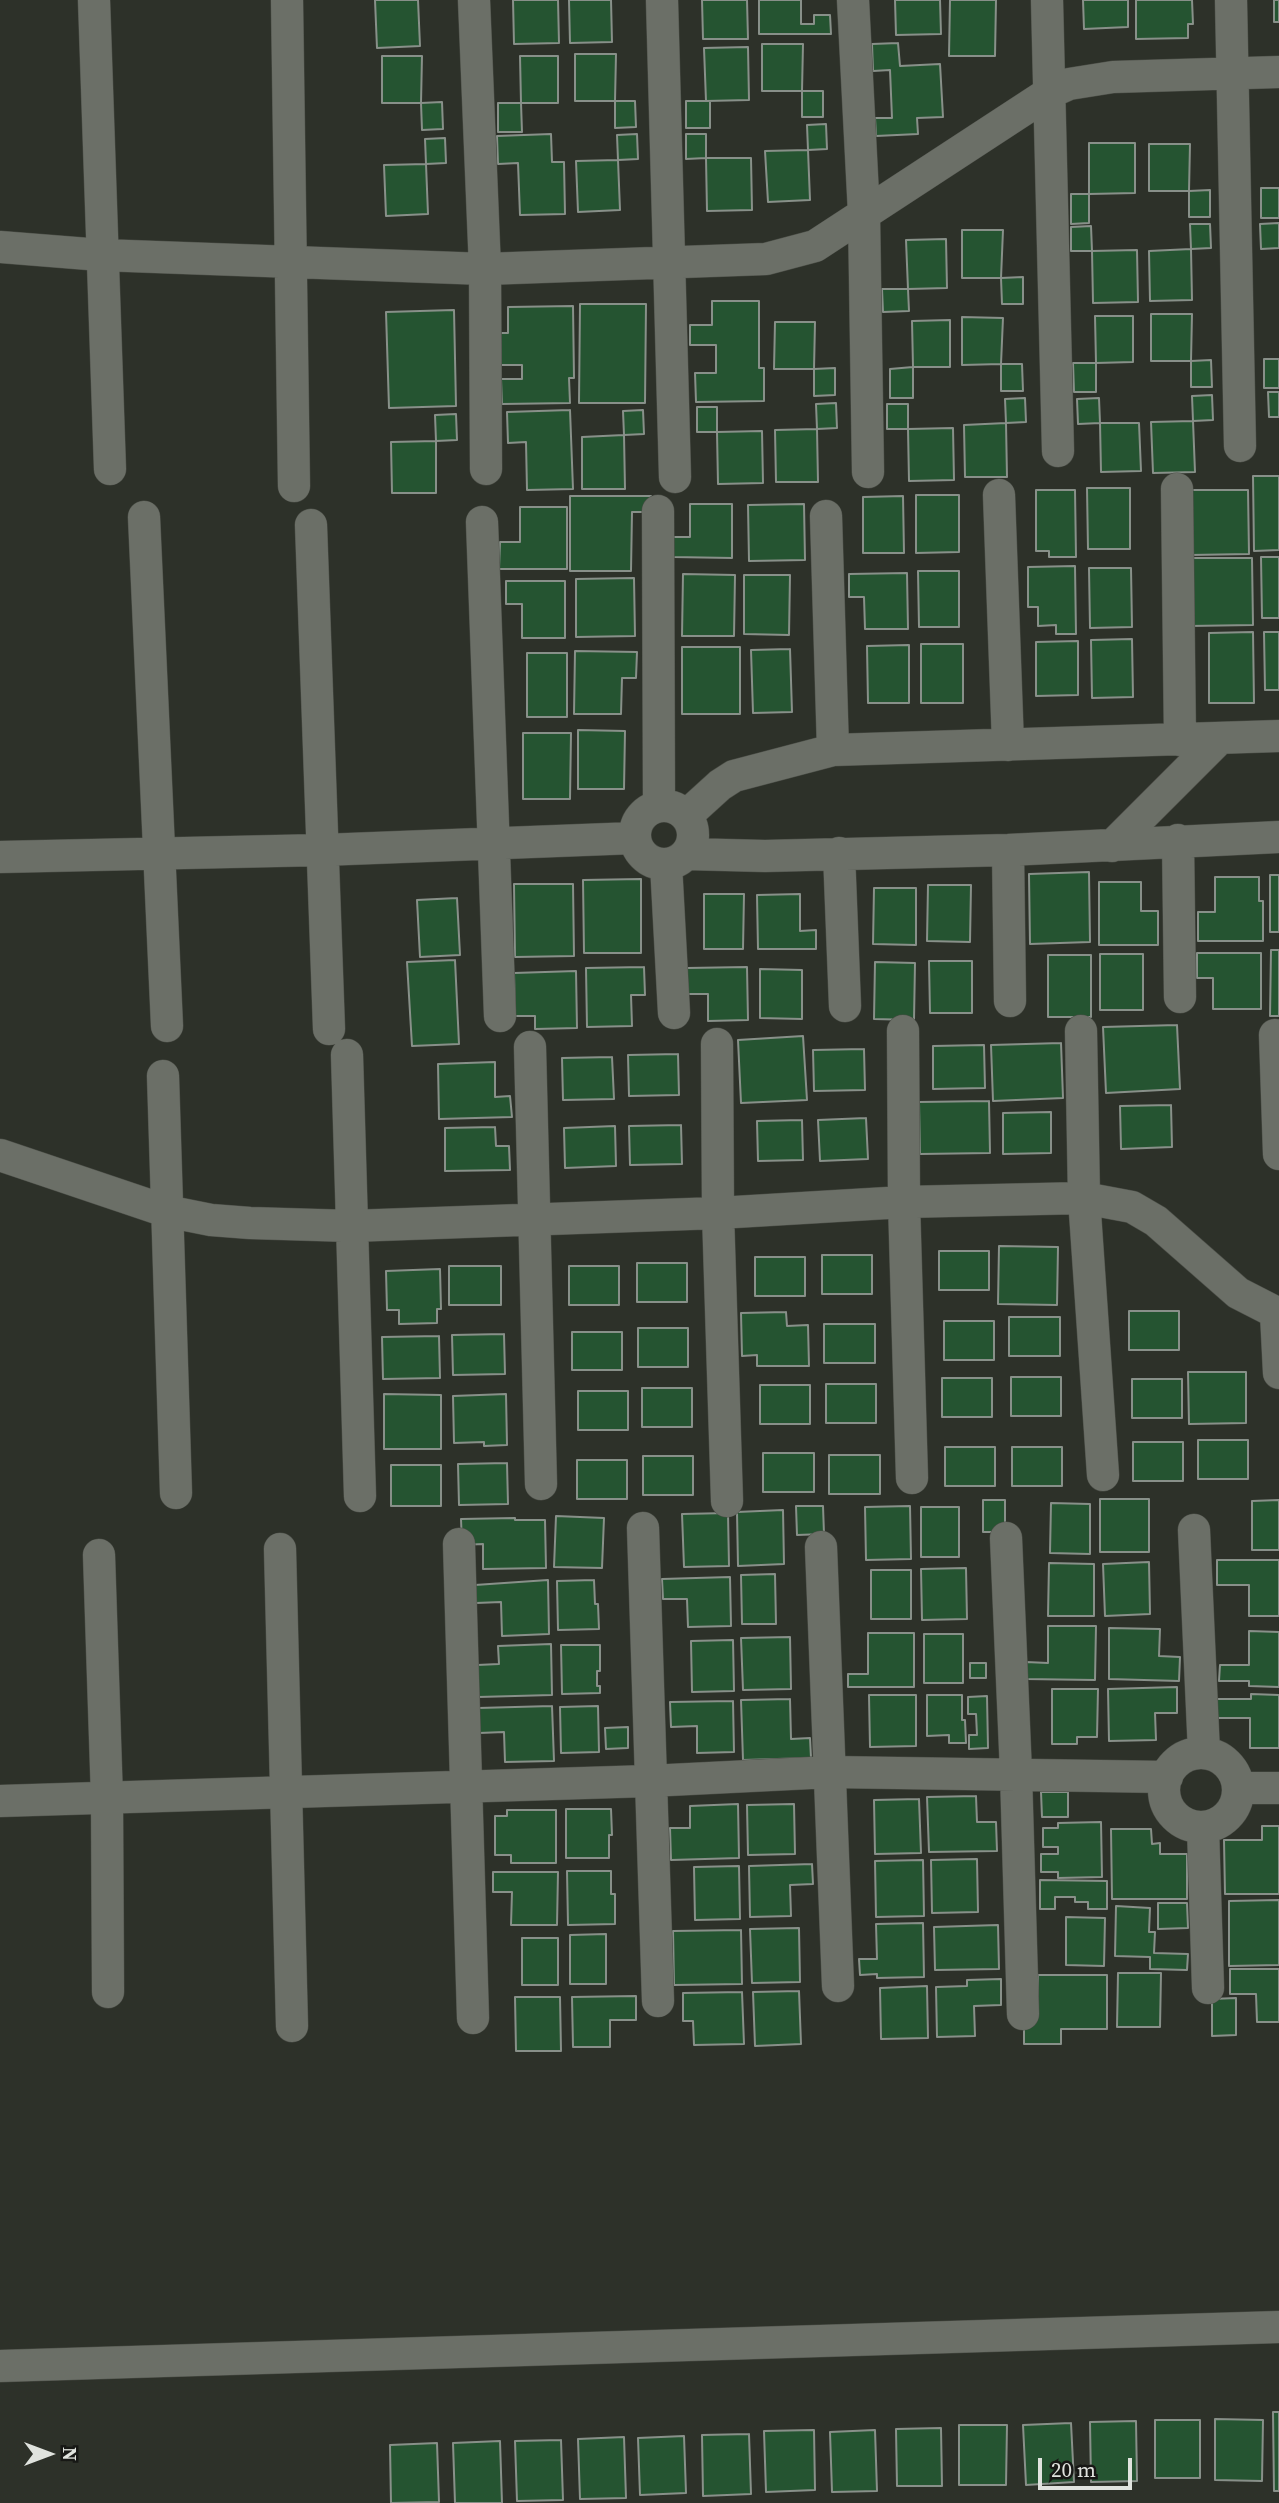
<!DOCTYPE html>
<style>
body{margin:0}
#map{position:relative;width:1279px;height:2503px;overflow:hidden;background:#2d3129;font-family:"Source Serif 4",serif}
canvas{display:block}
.north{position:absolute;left:14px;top:2419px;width:70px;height:70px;-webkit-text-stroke:5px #171815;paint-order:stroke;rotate:90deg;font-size:19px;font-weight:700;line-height:28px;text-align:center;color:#e0e3de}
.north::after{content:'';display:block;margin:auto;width:24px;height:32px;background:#e0e3de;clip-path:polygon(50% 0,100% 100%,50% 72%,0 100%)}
.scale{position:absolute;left:1038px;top:2458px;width:94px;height:32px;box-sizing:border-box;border:4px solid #e0e3de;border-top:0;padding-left:9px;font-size:21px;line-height:24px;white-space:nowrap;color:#e0e3de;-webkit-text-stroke:5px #171815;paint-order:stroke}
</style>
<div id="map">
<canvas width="1279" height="2503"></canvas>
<div class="north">N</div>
<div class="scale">20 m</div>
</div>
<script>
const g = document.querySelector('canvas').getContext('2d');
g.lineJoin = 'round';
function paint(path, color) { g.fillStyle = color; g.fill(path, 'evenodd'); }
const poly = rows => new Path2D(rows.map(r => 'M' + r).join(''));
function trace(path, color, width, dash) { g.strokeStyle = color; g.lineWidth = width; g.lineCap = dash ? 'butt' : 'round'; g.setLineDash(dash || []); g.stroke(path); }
const building = poly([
 [375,0,418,0,420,46,377,48,375,0],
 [513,0,558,0,559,43,514,44,513,0],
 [569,0,611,0,612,42,570,43,569,0],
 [702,0,747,0,748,39,703,39,702,0],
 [759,0,801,0,801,24,814,24,814,15,830,15,831,34,759,34,759,0],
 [895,0,940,0,941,34,896,35,895,0],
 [950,0,996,0,995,56,949,56,950,0],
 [1083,0,1128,0,1128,27,1084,29,1083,0],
 [1136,0,1192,0,1193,24,1188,24,1188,38,1136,39,1136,0],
 [1274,0,1279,0,1279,22,1274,22,1274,0],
 [898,43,900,66,940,64,943,117,917,118,918,134,876,136,875,118,892,118,890,70,873,71,872,44,898,43],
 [762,44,803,44,802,91,762,91,762,44],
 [748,47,749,100,706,101,704,48,748,47],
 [575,54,616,54,615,101,575,101,575,54],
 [382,56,422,56,421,103,382,103,382,56],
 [520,56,558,56,558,103,521,103,520,56],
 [802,91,823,91,823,117,802,117,802,91],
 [615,101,635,101,636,127,615,128,615,101],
 [686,101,710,101,710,128,686,128,686,101],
 [442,102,443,129,422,130,421,103,442,102],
 [498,103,521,103,522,132,498,132,498,103],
 [826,124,827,149,808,150,807,125,826,124],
 [551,134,552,162,564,162,565,214,520,215,518,163,498,164,497,136,551,134],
 [637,134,638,159,618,160,617,135,637,134],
 [686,134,706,134,706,158,686,159,686,134],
 [445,138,446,163,426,164,425,139,445,138],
 [1089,143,1135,143,1135,193,1089,194,1089,143],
 [1149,144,1190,144,1189,191,1149,191,1149,144],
 [808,150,810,200,768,202,765,151,808,150],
 [706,158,751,158,752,210,707,211,706,158],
 [618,160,620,210,578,212,576,161,618,160],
 [426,164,428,214,386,216,384,165,426,164],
 [1261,188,1279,188,1279,218,1261,218,1261,188],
 [1210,190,1210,217,1189,217,1189,191,1210,190],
 [1071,194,1089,194,1089,223,1071,224,1071,194],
 [1279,223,1279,248,1261,249,1260,224,1279,223],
 [1190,224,1210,224,1211,248,1191,249,1190,224],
 [1091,226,1092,251,1071,251,1071,227,1091,226],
 [962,230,1003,230,1001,278,962,278,962,230],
 [946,239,947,288,908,289,906,240,946,239],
 [1191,249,1192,300,1150,301,1149,251,1191,249],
 [1137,250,1138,302,1093,303,1092,251,1137,250],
 [1023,277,1023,304,1002,304,1001,278,1023,277],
 [882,289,908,289,909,311,883,312,882,289],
 [712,301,759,301,759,368,764,368,764,401,696,402,695,373,716,373,716,345,690,345,690,325,712,325,712,301],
 [580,304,646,304,645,403,579,403,580,304],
 [573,306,574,378,569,378,570,403,502,404,501,379,522,379,522,365,501,365,500,333,508,333,508,307,573,306],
 [454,310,456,406,389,408,386,312,454,310],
 [1151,314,1192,314,1191,361,1151,361,1151,314],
 [1095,316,1133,316,1133,362,1096,363,1095,316],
 [962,317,1003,318,1001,364,962,365,962,317],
 [950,320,950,367,913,367,912,321,950,320],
 [775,322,815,322,814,369,774,369,775,322],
 [1264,359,1279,359,1279,388,1264,388,1264,359],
 [1211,360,1212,387,1191,387,1191,361,1211,360],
 [1073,363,1096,363,1096,392,1074,392,1073,363],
 [1001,364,1022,364,1023,391,1001,391,1001,364],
 [913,367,913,398,890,398,890,369,913,367],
 [835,368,835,395,814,396,814,369,835,368],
 [1268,392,1279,392,1279,417,1269,417,1268,392],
 [1212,395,1213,420,1193,421,1192,396,1212,395],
 [1025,398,1026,422,1006,423,1005,399,1025,398],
 [1099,398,1100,423,1078,424,1077,399,1099,398],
 [836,403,837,428,817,429,816,404,836,403],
 [887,404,908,404,908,429,887,429,887,404],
 [697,407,717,407,717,432,697,432,697,407],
 [570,410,573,489,527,490,526,442,508,443,507,412,570,410],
 [643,410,644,434,624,435,623,411,643,410],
 [456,414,457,440,436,441,435,415,456,414],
 [1193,421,1195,472,1153,473,1151,422,1193,421],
 [1006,423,1007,477,965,477,964,425,1006,423],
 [1100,423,1139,423,1141,471,1101,472,1100,423],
 [953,428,954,480,909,481,908,429,953,428],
 [817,429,818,482,776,482,775,430,817,429],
 [762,431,763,483,718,484,717,432,762,431],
 [624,435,625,489,582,489,582,437,624,435],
 [436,441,436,493,392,493,391,442,436,441],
 [1253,476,1279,476,1279,550,1254,551,1253,476],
 [1087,488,1130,488,1130,549,1088,549,1087,488],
 [1036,490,1075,490,1076,557,1049,557,1049,551,1036,551,1036,490],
 [1189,490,1248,490,1249,554,1190,555,1189,490],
 [916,495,959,495,959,552,916,553,916,495],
 [570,496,651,496,651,512,632,512,631,571,570,571,570,496],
 [903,496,904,553,863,553,863,497,903,496],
 [690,504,732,504,732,558,673,557,673,537,690,537,690,504],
 [804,504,805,560,749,561,748,505,804,504],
 [520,507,567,507,567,569,499,569,500,542,520,542,520,507],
 [1261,557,1279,557,1279,618,1262,618,1261,557],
 [1188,558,1252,558,1253,625,1189,626,1188,558],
 [1075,566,1076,634,1056,634,1056,625,1038,626,1038,607,1028,607,1028,567,1075,566],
 [1089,568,1131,568,1132,627,1090,628,1089,568],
 [918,571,959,571,959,627,919,627,918,571],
 [907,573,908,629,865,629,864,597,849,597,849,574,907,573],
 [683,574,735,575,734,636,682,636,683,574],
 [744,575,790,575,789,635,744,634,744,575],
 [634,578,635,636,576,637,576,579,634,578],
 [506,581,565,581,565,638,522,638,522,604,506,604,506,581],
 [1253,632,1254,703,1209,703,1209,633,1253,632],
 [1264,632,1279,632,1279,690,1265,690,1264,632],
 [1132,639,1133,697,1092,698,1091,640,1132,639],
 [1078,641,1078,695,1036,696,1036,642,1078,641],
 [921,644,963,644,963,703,921,703,921,644],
 [909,645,909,703,868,703,867,646,909,645],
 [682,647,740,647,740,714,682,714,682,647],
 [790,649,792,712,753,713,751,650,790,649],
 [575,651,637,652,636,678,622,678,621,714,574,714,575,651],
 [527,653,567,653,567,717,527,717,527,653],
 [578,730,625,731,624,789,578,789,578,730],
 [523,733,571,733,570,799,523,799,523,733],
 [1089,872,1090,942,1030,944,1029,874,1089,872],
 [1270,875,1279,875,1279,932,1270,932,1270,875],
 [1215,877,1259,877,1259,901,1263,901,1263,941,1198,941,1198,912,1215,912,1215,877],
 [641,879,641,953,584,953,583,880,641,879],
 [1099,882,1141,882,1141,911,1158,911,1158,945,1099,945,1099,882],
 [514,884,573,884,574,956,515,957,514,884],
 [928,885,971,885,970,942,927,941,928,885],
 [874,888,916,888,916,945,873,944,874,888],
 [704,894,744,894,743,949,704,949,704,894],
 [800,894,800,931,816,930,816,949,758,949,757,895,800,894],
 [457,898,460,955,420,957,417,900,457,898],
 [1271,950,1279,950,1279,1016,1270,1016,1271,950],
 [1197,953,1261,953,1261,1009,1213,1009,1213,978,1197,978,1197,953],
 [1100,954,1143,954,1143,1010,1100,1010,1100,954],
 [1048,955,1091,955,1091,1017,1048,1017,1048,955],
 [455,960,459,1044,412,1046,407,962,455,960],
 [929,961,972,961,972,1013,930,1013,929,961],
 [875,962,915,963,914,1020,874,1019,875,962],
 [644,967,645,995,631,995,632,1026,587,1027,586,968,644,967],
 [747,967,748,1020,708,1021,708,994,687,994,687,968,747,967],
 [760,969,802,970,802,1019,760,1018,760,969],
 [576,971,577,1028,535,1029,535,1016,515,1016,514,973,576,971],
 [1177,1025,1180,1089,1106,1093,1103,1027,1177,1025],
 [803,1036,807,1100,741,1103,738,1040,803,1036],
 [1061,1043,1063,1098,993,1101,991,1045,1061,1043],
 [984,1045,985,1088,933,1089,933,1046,984,1045],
 [864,1049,865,1090,814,1091,813,1050,864,1049],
 [678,1054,679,1095,629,1096,628,1055,678,1054],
 [612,1057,614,1099,563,1100,562,1058,612,1057],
 [495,1062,495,1097,510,1096,512,1117,439,1119,438,1064,495,1062],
 [989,1101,990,1153,920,1154,919,1102,989,1101],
 [1171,1105,1172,1147,1121,1149,1120,1106,1171,1105],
 [1051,1112,1051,1153,1003,1154,1003,1113,1051,1112],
 [866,1118,868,1159,820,1161,818,1120,866,1118],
 [802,1120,803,1160,758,1161,757,1121,802,1120],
 [681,1125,682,1164,630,1165,629,1126,681,1125],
 [615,1126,616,1166,565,1168,564,1128,615,1126],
 [495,1127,496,1146,509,1146,510,1170,445,1171,445,1128,495,1127],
 [999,1246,1058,1247,1057,1305,998,1304,999,1246],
 [939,1251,989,1251,989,1290,939,1290,939,1251],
 [822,1255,872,1255,872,1294,822,1294,822,1255],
 [755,1257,805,1257,805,1296,755,1296,755,1257],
 [637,1263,687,1263,687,1302,637,1302,637,1263],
 [449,1266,501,1266,501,1305,449,1305,449,1266],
 [569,1266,619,1266,619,1305,569,1305,569,1266],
 [440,1269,441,1309,437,1309,437,1323,399,1324,399,1310,387,1310,386,1271,440,1269],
 [1129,1311,1179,1311,1179,1350,1129,1350,1129,1311],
 [786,1312,787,1326,808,1325,809,1366,757,1366,757,1355,742,1356,741,1313,786,1312],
 [1009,1317,1060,1317,1060,1356,1009,1356,1009,1317],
 [944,1321,994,1321,994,1360,944,1360,944,1321],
 [824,1324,875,1324,875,1363,824,1363,824,1324],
 [638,1328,688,1328,688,1367,638,1367,638,1328],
 [572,1332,622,1332,622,1370,572,1370,572,1332],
 [504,1334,505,1374,453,1375,452,1335,504,1334],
 [439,1336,440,1378,383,1379,382,1337,439,1336],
 [1188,1372,1246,1372,1246,1423,1189,1424,1188,1372],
 [1011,1377,1061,1377,1061,1416,1011,1416,1011,1377],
 [942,1378,992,1378,992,1417,942,1417,942,1378],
 [1132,1379,1182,1379,1182,1418,1132,1418,1132,1379],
 [826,1384,876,1384,876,1423,826,1423,826,1384],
 [760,1385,810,1385,810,1424,760,1424,760,1385],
 [642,1388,692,1388,692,1427,642,1427,642,1388],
 [578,1391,628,1391,628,1430,578,1430,578,1391],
 [384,1394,441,1395,441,1449,384,1449,384,1394],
 [506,1394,507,1445,484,1446,484,1442,454,1443,453,1396,506,1394],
 [1198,1440,1248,1440,1248,1479,1198,1479,1198,1440],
 [1133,1442,1183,1442,1183,1481,1133,1481,1133,1442],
 [945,1447,995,1447,995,1486,945,1486,945,1447],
 [1012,1447,1062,1447,1062,1486,1012,1486,1012,1447],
 [763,1453,814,1453,814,1492,763,1492,763,1453],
 [829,1455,880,1455,880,1494,829,1494,829,1455],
 [643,1456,693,1456,693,1495,643,1495,643,1456],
 [577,1460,627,1460,627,1499,577,1499,577,1460],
 [507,1463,508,1504,459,1505,458,1464,507,1463],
 [391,1465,441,1465,441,1506,391,1506,391,1465],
 [1100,1499,1149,1499,1149,1552,1100,1552,1100,1499],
 [983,1500,1005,1500,1005,1532,983,1532,983,1500],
 [1279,1500,1279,1550,1252,1550,1252,1501,1279,1500],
 [1051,1503,1090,1504,1090,1554,1050,1553,1051,1503],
 [796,1506,823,1506,824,1534,797,1535,796,1506],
 [910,1506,911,1559,866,1560,865,1507,910,1506],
 [921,1507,959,1507,959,1557,921,1557,921,1507],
 [783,1510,784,1564,738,1566,737,1512,783,1510],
 [728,1513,729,1566,684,1567,682,1514,728,1513],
 [556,1516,604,1518,602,1568,554,1567,556,1516],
 [515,1518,515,1520,545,1520,546,1568,483,1569,483,1544,462,1545,461,1519,515,1518],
 [1217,1560,1279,1560,1279,1616,1249,1616,1249,1585,1217,1585,1217,1560],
 [1149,1562,1150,1614,1105,1616,1103,1564,1149,1562],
 [1049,1563,1094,1564,1094,1616,1048,1616,1049,1563],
 [966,1568,967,1619,922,1620,921,1569,966,1568],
 [871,1570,911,1570,911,1619,871,1619,871,1570],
 [775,1574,776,1624,742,1624,741,1575,775,1574],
 [730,1577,731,1626,688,1627,687,1599,663,1599,662,1579,730,1577],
 [548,1580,549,1634,502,1636,501,1602,476,1603,475,1585,548,1580],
 [594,1580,595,1604,598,1604,599,1629,558,1630,557,1581,594,1580],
 [1048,1626,1096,1626,1095,1680,1025,1679,1026,1662,1048,1663,1048,1626],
 [1109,1628,1160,1629,1159,1656,1180,1657,1179,1681,1109,1679,1109,1628],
 [1249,1631,1279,1632,1279,1687,1249,1686,1249,1681,1219,1681,1220,1665,1249,1665,1249,1631],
 [868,1633,914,1633,914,1687,848,1687,848,1674,868,1674,868,1633],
 [924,1634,963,1634,963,1683,924,1683,924,1634],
 [790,1637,791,1689,743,1690,741,1638,790,1637],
 [733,1640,734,1691,692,1692,691,1641,733,1640],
 [551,1644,552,1695,478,1697,477,1665,499,1664,498,1646,551,1644],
 [561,1645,600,1645,600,1671,597,1671,597,1686,600,1686,600,1693,562,1694,561,1645],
 [970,1663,986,1663,986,1678,970,1678,970,1663],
 [1177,1687,1177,1713,1155,1713,1156,1740,1109,1741,1108,1689,1177,1687],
 [1052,1689,1098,1689,1097,1737,1077,1737,1077,1744,1052,1744,1052,1689],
 [1251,1694,1279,1695,1279,1748,1250,1748,1250,1718,1215,1718,1215,1699,1251,1699,1251,1694],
 [869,1695,916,1695,916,1746,870,1747,869,1695],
 [927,1695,962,1695,962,1720,965,1720,966,1743,949,1743,949,1735,927,1736,927,1695],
 [987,1696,988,1748,969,1749,969,1735,977,1735,976,1714,968,1714,968,1697,987,1696],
 [790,1699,791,1739,810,1738,811,1758,743,1760,741,1700,790,1699],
 [733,1701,734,1752,697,1753,697,1726,671,1727,670,1702,733,1701],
 [552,1706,554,1761,505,1762,504,1732,479,1733,478,1708,552,1706],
 [598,1706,599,1752,561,1753,560,1707,598,1706],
 [628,1727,628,1748,606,1749,605,1728,628,1727],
 [1041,1792,1068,1792,1068,1817,1042,1817,1041,1792],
 [976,1796,977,1822,996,1822,997,1851,929,1852,927,1797,976,1796],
 [919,1799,921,1853,875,1854,874,1800,919,1799],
 [738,1804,739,1858,671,1860,670,1828,690,1828,690,1806,738,1804],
 [794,1804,795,1854,748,1855,747,1805,794,1804],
 [566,1809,611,1809,612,1835,609,1835,609,1858,566,1858,566,1809],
 [507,1810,556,1810,556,1863,511,1863,511,1855,495,1855,495,1816,507,1816,507,1810],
 [1101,1822,1102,1877,1058,1878,1058,1872,1041,1872,1041,1854,1058,1854,1058,1847,1043,1847,1043,1828,1058,1828,1058,1823,1101,1822],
 [1262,1826,1279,1826,1279,1894,1225,1894,1224,1840,1262,1840,1262,1826],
 [1111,1829,1151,1829,1152,1844,1160,1843,1160,1854,1187,1854,1187,1899,1112,1899,1111,1829],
 [977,1859,978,1912,932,1913,931,1860,977,1859],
 [923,1860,924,1916,876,1917,875,1861,923,1860],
 [812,1864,813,1884,790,1885,791,1916,750,1917,749,1866,812,1864],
 [739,1866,740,1919,695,1920,694,1867,739,1866],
 [567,1871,611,1871,611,1894,615,1894,615,1924,568,1925,567,1871],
 [493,1872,558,1872,557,1925,511,1925,512,1892,493,1892,493,1872],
 [1040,1880,1107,1881,1107,1909,1088,1909,1088,1902,1075,1902,1075,1897,1055,1897,1055,1909,1040,1909,1040,1880],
 [1279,1900,1279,1965,1229,1966,1229,1901,1279,1900],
 [1158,1903,1187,1903,1188,1928,1158,1929,1158,1903],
 [1116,1906,1150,1908,1149,1932,1155,1932,1154,1953,1188,1954,1187,1970,1150,1969,1150,1957,1115,1956,1116,1906],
 [1066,1917,1105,1918,1104,1966,1066,1965,1066,1917],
 [923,1923,924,1977,877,1978,877,1974,860,1975,859,1959,877,1959,876,1924,923,1923],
 [998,1925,999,1969,935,1970,934,1927,998,1925],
 [799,1928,800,1982,752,1983,750,1929,799,1928],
 [741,1930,742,1984,674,1985,673,1931,741,1930],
 [606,1934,606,1984,570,1984,570,1935,606,1934],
 [522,1938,558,1938,558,1985,522,1985,522,1938],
 [1230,1969,1279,1969,1279,2022,1257,2022,1256,1994,1230,1994,1230,1969],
 [1118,1973,1161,1973,1160,2027,1117,2027,1118,1973],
 [1038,1975,1107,1975,1107,2029,1061,2029,1061,2044,1024,2044,1024,2008,1038,2008,1038,1975],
 [1001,1979,1001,2005,974,2006,975,2036,937,2037,936,1987,967,1986,967,1980,1001,1979],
 [927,1986,928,2038,881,2039,880,1988,927,1986],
 [799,1991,801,2044,755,2046,753,1992,799,1991],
 [742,1992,744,2044,694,2045,693,2021,683,2021,683,1993,742,1992],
 [636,1996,636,2020,610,2020,610,2047,573,2047,572,1997,636,1996],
 [515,1997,560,1997,561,2051,516,2051,515,1997],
 [1236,1998,1236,2035,1212,2036,1212,1999,1236,1998],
 [1273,2412,1279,2412,1279,2491,1274,2491,1273,2412],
 [1215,2419,1263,2420,1262,2481,1215,2480,1215,2419],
 [1155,2420,1200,2420,1200,2478,1155,2478,1155,2420],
 [1136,2421,1137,2481,1091,2482,1090,2422,1136,2421],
 [1071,2423,1074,2482,1026,2485,1023,2425,1071,2423],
 [959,2425,1007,2425,1006,2485,959,2485,959,2425],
 [941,2428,942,2486,897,2486,896,2429,941,2428],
 [814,2430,815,2490,766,2492,764,2431,814,2430],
 [875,2430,877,2491,832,2492,830,2432,875,2430],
 [749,2434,751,2494,703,2496,702,2435,749,2434],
 [684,2436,686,2493,640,2495,638,2438,684,2436],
 [624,2437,626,2498,580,2499,578,2439,624,2437],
 [561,2440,563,2500,517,2501,515,2441,561,2440],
 [500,2441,502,2503,455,2503,453,2443,500,2441],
 [437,2443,439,2502,391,2503,390,2445,437,2443]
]);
const minor = poly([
 [94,0,110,469],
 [287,0,294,486],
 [474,0,485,269,486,469],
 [662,0,675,477],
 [853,0,864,214,868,472],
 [1047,0,1058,451],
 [1231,0,1240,446],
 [0,247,101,255,485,269,766,259,815,246,1049,93,1069,84,1113,77,1279,72],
 [1177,489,1180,740],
 [999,495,1008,745],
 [658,511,659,805],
 [826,516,833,750],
 [144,517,167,1026],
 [482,522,500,1016],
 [311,525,329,1029],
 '635 835a29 29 0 1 1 58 0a29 29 0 1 1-58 0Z',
 [687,815,720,785,734,776,833,750,1279,736],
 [1178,840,1180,997],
 [1112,846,1220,738],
 [1008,850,1010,1001],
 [839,853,845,1006],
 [686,854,765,856,1008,850,1279,837],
 [0,857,322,850,635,838],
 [666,864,674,1013],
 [903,1031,904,1202,912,1478],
 [1081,1031,1084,1198,1103,1475],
 [1275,1035,1279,1154],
 [717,1044,718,1213,727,1501],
 [530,1047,541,1484],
 [347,1055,360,1496],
 [163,1076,176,1493],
 [0,1155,166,1211,211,1220,250,1223,351,1226,718,1213,904,1202,1084,1198,1132,1207,1156,1221,1238,1293,1279,1314],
 [1276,1314,1279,1373],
 [643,1528,658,2001],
 [1194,1530,1204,1753],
 [1006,1538,1016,1773,1023,2014],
 [459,1544,473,2018],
 [821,1547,838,1986],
 [280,1549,292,2026],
 [99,1555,107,1799,108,1992],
 '1164 1790a37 37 0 1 1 74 0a37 37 0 1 1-74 0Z',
 [1238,1788,1279,1788],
 [0,1801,649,1781,831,1772,1167,1777],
 [1203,1828,1208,1988],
 [0,2366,1279,2327]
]);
paint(building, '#255431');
trace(building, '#889089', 2);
trace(minor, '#4b4e47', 33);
trace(minor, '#6b6f67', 32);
</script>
